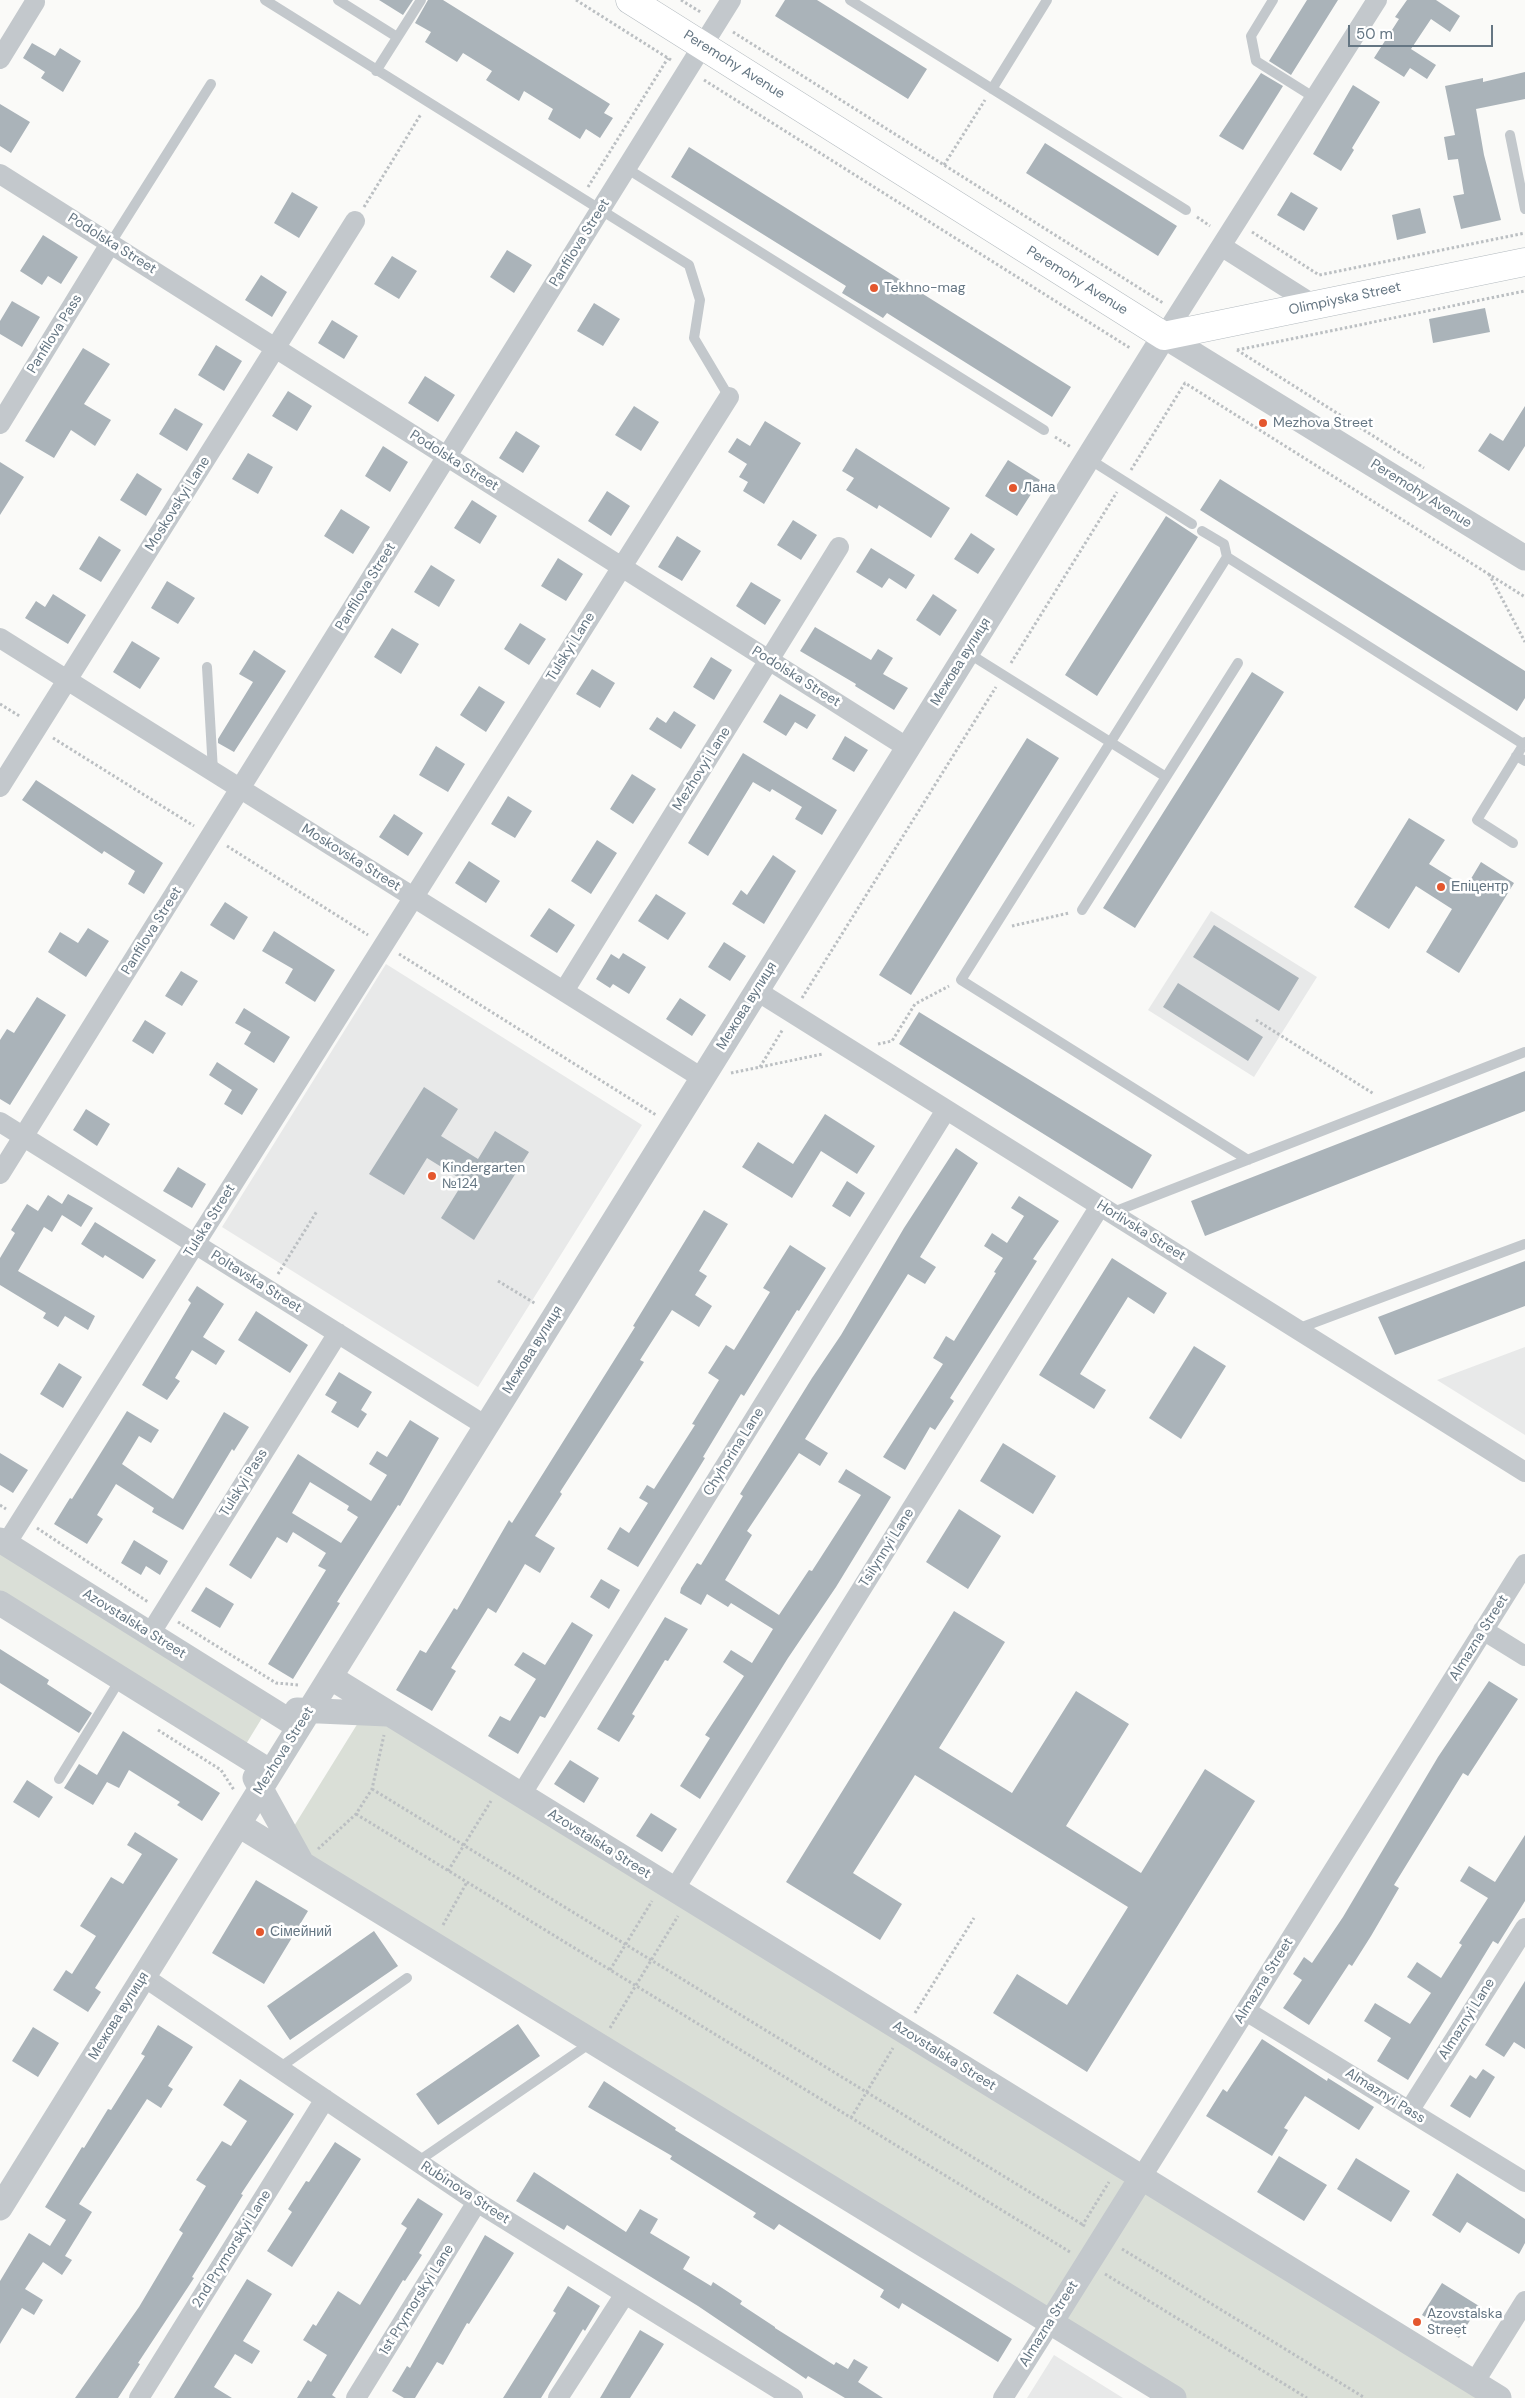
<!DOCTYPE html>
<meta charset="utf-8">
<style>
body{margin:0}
#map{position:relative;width:1525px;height:2398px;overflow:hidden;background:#fafaf8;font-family:"DM Sans",sans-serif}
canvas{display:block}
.scale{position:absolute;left:1348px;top:25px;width:145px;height:22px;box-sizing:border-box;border:2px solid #657683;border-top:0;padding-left:6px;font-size:15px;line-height:18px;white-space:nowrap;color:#657683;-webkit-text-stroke:4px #fff;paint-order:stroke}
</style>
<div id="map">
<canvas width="1525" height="2398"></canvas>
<div class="scale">50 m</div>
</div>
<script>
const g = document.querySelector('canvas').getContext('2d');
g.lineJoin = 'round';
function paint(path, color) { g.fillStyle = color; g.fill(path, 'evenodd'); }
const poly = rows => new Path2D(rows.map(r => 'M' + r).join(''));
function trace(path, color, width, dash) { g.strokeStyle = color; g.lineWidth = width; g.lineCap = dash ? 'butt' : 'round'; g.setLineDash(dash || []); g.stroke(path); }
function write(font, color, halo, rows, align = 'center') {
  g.font = font + ' "DM Sans",sans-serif'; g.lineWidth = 5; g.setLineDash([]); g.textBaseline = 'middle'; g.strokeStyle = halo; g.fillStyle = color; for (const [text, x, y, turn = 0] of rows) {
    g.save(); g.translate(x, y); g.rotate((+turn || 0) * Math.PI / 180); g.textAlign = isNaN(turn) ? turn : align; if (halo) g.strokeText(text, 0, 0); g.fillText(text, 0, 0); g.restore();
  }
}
const built = poly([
 [1211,911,1317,977,1254,1077,1148,1010],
 [386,964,642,1125,478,1387,222,1227],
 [1525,1347,1525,1435,1437,1380],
 [1054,2355,1123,2398,1027,2398]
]);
const green = poly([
 [0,1547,265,1713,243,1749,0,1596],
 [361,1718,388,1719,1489,2398,1185,2398,307,1860,291,1831]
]);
const building = poly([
 [379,0,413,0,403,15],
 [428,0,443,0,610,104,604,113,613,118,600,138,586,129,580,139,548,119,553,109,524,91,519,101,486,80,492,71,463,53,457,62,425,42,431,32,415,23],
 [785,0,817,0,927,69,908,99,775,16],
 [1307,0,1338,0,1291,75,1269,61],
 [1407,0,1436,0,1460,16,1450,32,1431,19,1411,49,1436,65,1427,79,1410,68,1404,77,1374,58,1399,19,1395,17],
 [32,43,55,56,60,48,81,61,63,92,41,78,45,72,23,58],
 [1525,72,1525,99,1476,109,1484,155,1501,220,1461,229,1453,196,1464,194,1458,159,1448,160,1444,137,1455,135,1445,86,1483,78,1483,82],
 [1261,73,1283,86,1243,150,1219,136],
 [1353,85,1380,102,1352,148,1354,150,1341,171,1313,154],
 [0,104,30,122,11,153,0,146],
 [1045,143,1177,226,1158,256,1026,173],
 [689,147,1071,387,1052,417,887,313,883,318,842,293,846,286,671,177],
 [292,192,318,207,299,238,274,223],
 [1291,192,1318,208,1304,231,1277,215],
 [1420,208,1426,233,1397,240,1392,215],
 [43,235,78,257,61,284,48,276,42,285,20,271],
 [507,250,532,265,514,293,490,277],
 [392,256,417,271,399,299,374,284],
 [261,275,287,292,272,317,245,300],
 [12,301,40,317,22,347,0,334,0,321],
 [594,303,620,319,603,346,577,331],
 [1485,308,1490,332,1433,343,1429,319],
 [332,320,358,336,344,359,318,343],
 [216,345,242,361,224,391,198,375],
 [83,348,110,364,84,404,111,420,95,446,71,430,54,458,25,441],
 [425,376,455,395,438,422,408,403],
 [288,391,312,406,297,431,272,416],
 [634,406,659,422,641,451,615,435],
 [1525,406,1525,446,1509,471,1478,451,1490,433,1503,441],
 [175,408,203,424,187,451,159,434],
 [765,421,801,443,764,504,743,491,748,482,739,477,747,464,728,452,737,438,750,446],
 [516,431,540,446,523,473,499,458],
 [383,446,408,462,390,492,365,476],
 [856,448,950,508,931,538,879,505,877,509,846,490,854,478,842,471],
 [248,453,273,467,258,494,232,479],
 [1008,460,1040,480,1017,516,985,496],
 [0,462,24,477,0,515],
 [137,473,162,489,146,516,120,500],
 [1220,479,1525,671,1525,698,1517,711,1200,510],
 [607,491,630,506,611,536,588,521],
 [472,500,497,516,480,544,454,528],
 [341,509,370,527,353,554,324,536],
 [1166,516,1198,537,1097,696,1065,675],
 [793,520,817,535,801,560,777,545],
 [971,533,995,549,978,574,954,559],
 [99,536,121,550,101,582,79,569],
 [677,536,701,551,682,581,658,567],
 [871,548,915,575,906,589,889,578,882,588,856,572],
 [558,558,583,574,566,601,541,586],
 [431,565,455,580,439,607,414,592],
 [167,581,195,598,178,624,151,608],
 [751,582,781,600,765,625,736,606],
 [53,594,86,615,68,644,25,618,36,601,45,607],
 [933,594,957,610,940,636,916,620],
 [520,623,546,639,529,665,504,649],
 [815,627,871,660,878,649,893,658,883,674,908,688,894,710,855,686,856,684,800,651],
 [392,628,419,644,401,674,374,657],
 [132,641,160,658,140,689,113,672],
 [254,650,286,671,234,752,218,743,218,739,253,682,239,674],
 [711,657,732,670,714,700,693,687],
 [592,669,615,683,600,708,576,694],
 [1252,672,1284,692,1135,928,1103,908],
 [479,686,505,702,486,732,460,715],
 [780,694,816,715,807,729,795,722,786,736,763,722],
 [674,711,696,725,681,749,649,729,657,717,666,723],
 [845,736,868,750,854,772,832,759],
 [1027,738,1059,758,911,995,879,975],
 [436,746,465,764,448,792,419,775],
 [743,753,837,810,822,835,795,819,802,807,772,789,770,792,753,782,708,856,688,843],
 [632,774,656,789,633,824,610,809],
 [36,780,163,863,144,894,128,884,135,871,104,851,102,854,22,800],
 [508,796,532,811,515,838,491,824],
 [394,814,423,833,408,856,379,837],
 [1409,818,1445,840,1429,864,1466,887,1481,862,1514,883,1459,973,1426,952,1452,909,1416,886,1389,929,1354,907],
 [597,840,617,853,591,894,571,881],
 [773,855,796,871,764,924,732,904,741,890,747,895],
 [469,861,500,881,486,903,455,883],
 [656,894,686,913,668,940,638,921],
 [225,902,248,917,234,940,210,925],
 [549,908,575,925,557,953,530,936],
 [1214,925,1299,978,1279,1011,1193,957],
 [88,928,109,941,86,977,48,952,60,932,78,943],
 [274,931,335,970,315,1002,285,983,293,969,262,951],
 [724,942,746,956,730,981,708,967],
 [623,953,646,967,629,994,613,984,610,988,596,979,611,954,619,959],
 [181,971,198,981,182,1006,165,996],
 [1178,983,1263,1037,1248,1061,1163,1007],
 [37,997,66,1015,10,1105,0,1099,0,1040,7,1029,14,1033],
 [680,998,706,1015,692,1036,666,1019],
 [244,1008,290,1037,274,1063,244,1044,251,1032,235,1023],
 [919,1012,1152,1155,1132,1189,899,1044],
 [145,1020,166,1033,153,1054,132,1041],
 [217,1062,258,1089,242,1115,224,1104,232,1090,209,1075],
 [1525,1071,1525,1111,1205,1236,1191,1201],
 [424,1087,458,1109,441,1136,478,1159,495,1131,529,1152,474,1240,441,1218,464,1181,427,1158,404,1195,369,1174],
 [86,1109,110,1124,97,1146,73,1130],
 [825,1114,875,1146,857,1174,821,1151,792,1198,742,1167,758,1142,793,1164],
 [956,1148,978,1163,920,1257,936,1267,925,1284,908,1274,805,1439,828,1453,820,1466,799,1453,747,1531,752,1535,725,1580,779,1615,809,1570,812,1571,861,1495,838,1482,846,1469,891,1497,836,1587,788,1658,700,1799,680,1786,710,1738,705,1735,744,1676,723,1662,731,1650,752,1663,773,1629,731,1603,728,1607,707,1594,701,1605,680,1593,681,1588,697,1563,701,1565,743,1496,740,1494,812,1378,841,1335,904,1228],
 [178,1167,206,1184,192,1208,163,1191],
 [847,1181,865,1193,850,1217,832,1206],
 [68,1194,93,1208,81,1227,62,1215,52,1232,44,1227,18,1271,95,1316,88,1330,65,1316,58,1327,43,1318,46,1313,0,1285,0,1258,15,1233,11,1230,27,1204,38,1211,48,1195,62,1204],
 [1019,1196,1059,1221,1033,1259,1037,1261,950,1398,954,1401,935,1430,930,1427,905,1470,883,1457,943,1364,933,1358,946,1336,954,1341,996,1273,994,1272,1003,1258,984,1246,992,1233,1007,1243,1024,1216,1011,1208],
 [704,1210,728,1224,699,1271,707,1276,695,1295,712,1306,699,1327,672,1310,640,1360,644,1362,560,1492,562,1494,535,1536,555,1548,540,1573,525,1564,496,1613,488,1608,451,1668,456,1671,432,1711,396,1690,420,1650,426,1653,454,1608,457,1610,509,1520,512,1523,635,1327,633,1326],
 [95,1222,156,1260,143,1279,105,1255,103,1258,81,1244],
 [790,1245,826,1268,799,1311,797,1310,744,1396,741,1394,703,1457,705,1458,638,1567,607,1549,620,1527,629,1533,648,1503,639,1498,647,1485,654,1489,695,1425,692,1424,719,1380,708,1373,726,1345,734,1350,770,1292,763,1288],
 [1112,1258,1167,1293,1154,1314,1128,1297,1080,1374,1106,1390,1094,1409,1039,1375],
 [1525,1261,1525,1306,1395,1355,1378,1317],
 [197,1286,224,1304,203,1337,225,1351,216,1365,192,1350,175,1378,180,1381,167,1400,142,1385,191,1303,188,1300],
 [256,1311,308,1345,290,1373,238,1340],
 [1194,1346,1226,1366,1181,1439,1149,1418],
 [59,1363,82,1377,63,1408,40,1394],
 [339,1372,372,1392,361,1410,367,1414,358,1428,331,1412,337,1402,325,1395],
 [127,1411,159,1430,151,1443,139,1436,122,1464,173,1499,224,1412,249,1427,234,1451,232,1449,183,1530,152,1512,154,1508,116,1484,97,1515,103,1519,87,1544,54,1524,70,1498,72,1499],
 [410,1420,439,1438,400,1506,398,1505,337,1602,340,1603,293,1679,268,1664,326,1570,318,1566,326,1553,293,1532,287,1543,277,1537,251,1579,229,1565,298,1454,371,1501,387,1475,369,1464,377,1451,387,1457],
 [310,1482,349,1506,347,1510,358,1517,341,1543,292,1513],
 [1003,1443,1056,1476,1033,1514,980,1481],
 [0,1453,28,1470,13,1493,0,1485],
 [959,1509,1001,1536,968,1589,926,1562],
 [134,1540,168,1561,160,1575,146,1566,141,1575,121,1563],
 [601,1579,620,1590,609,1609,590,1597],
 [206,1587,234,1604,220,1628,191,1611],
 [954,1611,1005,1642,939,1748,1012,1793,1076,1691,1129,1724,1066,1826,1141,1873,1205,1769,1255,1801,1087,2072,993,2013,1017,1974,1067,2005,1128,1907,915,1775,853,1873,902,1904,880,1940,786,1882],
 [665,1617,688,1629,668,1661,665,1660,632,1714,635,1716,619,1742,597,1729],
 [572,1622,593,1635,545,1718,540,1716,518,1754,488,1736,500,1716,510,1721,536,1679,514,1665,523,1652,545,1665],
 [0,1649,49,1680,47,1684,92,1713,79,1733,0,1683],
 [1489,1681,1518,1699,1468,1776,1463,1773,1394,1885,1399,1888,1371,1936,1352,1966,1349,1964,1309,2025,1283,2008,1302,1980,1293,1974,1304,1957,1312,1963,1343,1917,1438,1757],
 [123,1731,220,1793,202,1821,177,1805,180,1802,129,1770,119,1788,107,1782,93,1805,64,1788,79,1764,97,1775],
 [570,1760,599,1778,584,1803,554,1784],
 [27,1780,53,1797,39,1818,13,1802],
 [651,1813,677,1829,662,1852,636,1836],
 [135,1832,178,1859,95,1988,101,1992,88,2012,53,1990,66,1970,72,1974,96,1936,80,1926,111,1877,123,1884,142,1854,127,1845],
 [1525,1835,1525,1901,1498,1944,1493,1941,1408,2080,1377,2061,1391,2038,1364,2021,1375,2003,1410,2024,1431,1993,1407,1977,1417,1962,1441,1978,1462,1945,1459,1943,1488,1898,1460,1881,1469,1866,1495,1882],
 [256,1880,308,1911,264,1984,212,1953],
 [374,1931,398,1966,290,2040,267,2006],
 [1525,1981,1525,2049,1514,2042,1504,2057,1485,2045],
 [518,2024,540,2056,438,2125,416,2094],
 [158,2025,193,2047,168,2086,173,2089,161,2108,147,2099,79,2204,92,2212,65,2256,72,2260,62,2275,43,2262,25,2289,43,2300,34,2315,22,2308,0,2344,0,2281,29,2233,50,2246,66,2220,45,2207,82,2147,84,2148,108,2109,111,2110,145,2056,141,2054],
 [33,2027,59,2043,38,2077,12,2061],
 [1262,2039,1327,2081,1328,2078,1374,2107,1359,2130,1305,2096,1284,2128,1288,2130,1272,2156,1206,2116,1223,2089,1227,2092],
 [1483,2069,1495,2077,1470,2118,1450,2106,1470,2075,1476,2079],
 [240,2079,294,2114,241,2194,243,2195,192,2277,194,2278,138,2363,140,2364,118,2398,75,2398,139,2307,183,2233,179,2230,206,2186,196,2180,222,2141,231,2146,247,2121,223,2105],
 [604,2081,676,2128,675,2130,1012,2339,998,2362,902,2303,899,2309,880,2297,884,2290,779,2224,774,2230,753,2217,756,2213,670,2159,672,2156,588,2107],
 [335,2142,361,2159,292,2267,267,2251,292,2212,288,2209,306,2181,309,2182],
 [1279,2156,1327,2185,1304,2221,1257,2192],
 [1356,2158,1410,2191,1391,2222,1337,2189],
 [534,2172,626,2232,640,2209,658,2219,650,2233,690,2257,683,2269,711,2286,713,2282,742,2301,740,2304,775,2327,775,2328,834,2365,836,2362,848,2369,854,2359,868,2367,858,2382,883,2398,845,2398,808,2376,806,2379,698,2306,567,2225,564,2230,516,2201],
 [1457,2173,1525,2219,1525,2243,1519,2254,1467,2222,1460,2233,1432,2215],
 [418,2198,443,2214,419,2253,422,2255,405,2281,403,2280,332,2395,336,2398,297,2398,308,2380,311,2382,327,2355,303,2340,313,2324,316,2326,338,2291,360,2305,407,2228,401,2224],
 [485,2235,514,2253,469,2324,467,2323,443,2365,437,2362,415,2398,404,2398,392,2391,407,2366,410,2368],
 [247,2279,272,2294,243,2341,260,2351,252,2364,235,2354,214,2387,232,2398,174,2398],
 [1442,2283,1479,2306,1459,2338,1422,2315],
 [568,2286,600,2306,585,2331,583,2329,541,2398,503,2398,556,2313,553,2311],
 [640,2330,664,2344,630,2398,600,2398]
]);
const path = poly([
 [576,0,671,60],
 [681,0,702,13],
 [733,32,1163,303],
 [704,80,1130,348],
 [944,165,985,100],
 [588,187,668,58],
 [364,207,421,114],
 [1197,217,1210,226],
 [1252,232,1319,275,1525,233],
 [1237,350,1424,468],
 [1237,350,1525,291],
 [1055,437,1071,447],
 [1131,470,1185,383,1525,597],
 [1489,574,1525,642],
 [1011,663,1117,492],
 [0,704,21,717],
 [53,738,194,826],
 [227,846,368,935],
 [1012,926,1069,913],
 [399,954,656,1115],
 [802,998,996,687],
 [1256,1020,1374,1094],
 [878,1044,892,1041,915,1004,949,986],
 [760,1067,783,1029],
 [731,1073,823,1054],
 [278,1274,317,1211],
 [498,1281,536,1304],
 [0,1505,6,1509],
 [37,1528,148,1602],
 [178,1622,276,1683,299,1685],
 [158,1730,221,1770,234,1790],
 [372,1789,1085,2226],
 [356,1814,1070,2252],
 [318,1849,356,1814,372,1789,384,1735],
 [448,1871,491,1801],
 [443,1925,467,1882],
 [610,1970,652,1901],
 [915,2013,974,1918],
 [610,2028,678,1916],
 [851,2118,893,2048],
 [1082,2226,1109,2182],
 [1122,2249,1365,2398],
 [1105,2274,1307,2398]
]);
const service = poly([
 [265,0,689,265,700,300,694,338,729,397],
 [338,0,397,37],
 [850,0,1186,210],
 [1273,0,1251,36,1256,61,1315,98],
 [376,71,421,0],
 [992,89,1047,0],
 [1510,135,1525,209],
 [626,168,1044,430],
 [110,244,211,84],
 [1089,459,1192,524],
 [1202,531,1224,544,1227,557,1523,744],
 [1227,557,961,980,1248,1160],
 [968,653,1166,777],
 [207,667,213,771],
 [1516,756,1525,761],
 [1513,843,1477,820,1525,742],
 [1082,910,1238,663],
 [1111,1213,1525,1052],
 [1297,1329,1525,1244],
 [59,1779,121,1678],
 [279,2068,407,1978],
 [417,2162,592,2042]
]);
const minor = poly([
 [0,59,35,2],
 [0,174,908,748],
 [1221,246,1314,305],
 [1164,336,1377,0],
 [0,424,110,244],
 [0,638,702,1078],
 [0,787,355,221],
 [564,991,839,547],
 [757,991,1525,1472],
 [0,1122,486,1426],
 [0,1174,731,0],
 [6,1544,729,397],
 [1483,1630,1525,1656],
 [150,1634,338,1333],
 [521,1795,946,1110],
 [674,1890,1100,1206],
 [144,1977,477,2202,793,2398],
 [1246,2011,1525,2182],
 [1409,2111,1525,1928],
 [1141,2178,1525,1564],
 [1474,2383,1525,2301],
 [139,2398,325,2099],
 [356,2398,477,2202],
 [558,2398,625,2294],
 [1003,2398,1051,2322]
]);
const tertiary = poly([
 [0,1540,299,1727],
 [0,1603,271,1772],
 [330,1677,1499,2398],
 [297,1710,387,1714],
 [255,1778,302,1863],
 [239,1825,1174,2398],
 [0,2208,1164,336,1525,558],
 [1051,2322,1141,2178]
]);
const secondary = poly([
 [630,0,1164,336,1525,262]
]);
const markers = [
 [874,288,5,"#e4572e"],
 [1263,423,5,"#e4572e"],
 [1013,488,5,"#e4572e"],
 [1441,887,5,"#e4572e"],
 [432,1176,5,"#e4572e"],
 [260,1932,5,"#e4572e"],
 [1417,2322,5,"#e4572e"]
];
const streetNames = [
 ["Peremohy Avenue",734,65,32],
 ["Panfilova Street",580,243,-58],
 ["Podolska Street",112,244,32],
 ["Peremohy Avenue",1077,281,32],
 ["Olimpiyska Street",1345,299,-12],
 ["Panfilova Pass",55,334,-58],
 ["Podolska Street",454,461,32],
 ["Peremohy Avenue",1421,494,32],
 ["Moskovskyi Lane",178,504,-58],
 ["Panfilova Street",366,587,-58],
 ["Tulskyi Lane",571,647,-58],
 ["Межова вулиця",961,662,-58],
 ["Podolska Street",796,677,32],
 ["Mezhovyi Lane",702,769,-58],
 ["Moskovska Street",351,858,32],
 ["Panfilova Street",152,931,-58],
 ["Межова вулиця",747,1006,-58],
 ["Tulska Street",210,1221,-58],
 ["Horlivska Street",1141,1231,32],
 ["Poltavska Street",256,1282,32],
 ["Межова вулиця",533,1350,-58],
 ["Chyhorina Lane",734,1452,-58],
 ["Tulskyi Pass",244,1483,-58],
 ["Tsilynnyi Lane",887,1548,-58],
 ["Azovstalska Street",134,1624,32],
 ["Almazna Street",1479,1638,-58],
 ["Mezhova Street",284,1751,-58],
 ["Azovstalska Street",599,1844,32],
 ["Almazna Street",1264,1981,-58],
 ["Межова вулиця",119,2016,-58],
 ["Almaznyi Lane",1467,2019,-58],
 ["Azovstalska Street",944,2056,32],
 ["Almaznyi Pass",1385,2096,32],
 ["Rubinova Street",465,2193,33],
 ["2nd Prymorskyi Lane",232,2249,-58],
 ["1st Prymorskyi Lane",417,2300,-58],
 ["Almazna Street",1049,2324,-58]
];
const poiNames = [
 ["Tekhno-mag",884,288],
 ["Mezhova Street",1273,423],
 ["Лана",1023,488],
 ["Епіцентр",1451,887],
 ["Kindergarten",442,1168],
 ["№124",442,1184],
 ["Сімейний",270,1932],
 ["Azovstalska",1427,2314],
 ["Street",1427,2330]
];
paint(built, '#e8e9e9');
paint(green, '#dadfd7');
paint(building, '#aab3b9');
trace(secondary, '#b3babf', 29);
trace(path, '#bbbfc2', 3, [2.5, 2.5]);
trace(service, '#c3c8cc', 10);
trace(minor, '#c3c8cc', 20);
trace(tertiary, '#c3c8cc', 25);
trace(secondary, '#fff', 28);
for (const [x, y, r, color] of markers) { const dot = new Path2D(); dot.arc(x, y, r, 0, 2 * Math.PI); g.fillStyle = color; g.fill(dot); trace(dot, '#fff', 2); }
write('14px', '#657683', '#fff', streetNames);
write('14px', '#657683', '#fff', poiNames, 'left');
</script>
